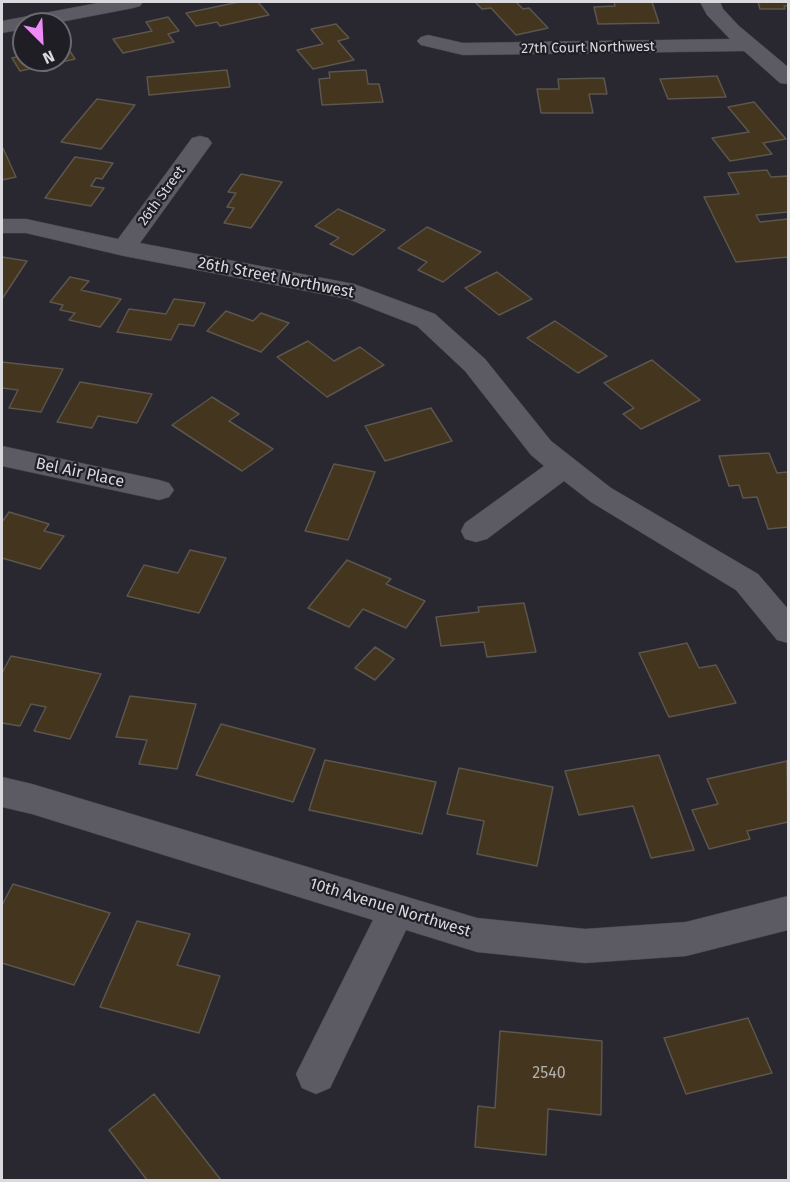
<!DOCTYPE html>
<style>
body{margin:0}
#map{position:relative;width:790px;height:1182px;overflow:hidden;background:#29272f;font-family:"Fira Sans",sans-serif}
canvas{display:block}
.frame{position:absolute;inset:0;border:3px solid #dad9de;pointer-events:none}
.north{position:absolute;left:12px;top:12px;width:60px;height:60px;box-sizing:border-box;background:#201e25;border:2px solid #6a696f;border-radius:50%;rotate:156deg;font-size:16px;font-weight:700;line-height:24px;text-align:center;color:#dad9de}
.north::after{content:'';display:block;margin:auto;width:21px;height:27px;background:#ed8cf9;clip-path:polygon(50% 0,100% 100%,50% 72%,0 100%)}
</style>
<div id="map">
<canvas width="790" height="1182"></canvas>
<div class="frame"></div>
<div class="north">N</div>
</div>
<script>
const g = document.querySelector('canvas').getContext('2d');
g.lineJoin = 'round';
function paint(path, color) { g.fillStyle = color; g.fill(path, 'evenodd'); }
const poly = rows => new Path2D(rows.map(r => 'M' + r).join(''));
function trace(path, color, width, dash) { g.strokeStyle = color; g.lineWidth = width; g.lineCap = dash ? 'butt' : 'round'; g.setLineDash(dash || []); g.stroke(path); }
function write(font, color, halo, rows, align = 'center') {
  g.font = font + ' "Fira Sans",sans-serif'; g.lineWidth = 4.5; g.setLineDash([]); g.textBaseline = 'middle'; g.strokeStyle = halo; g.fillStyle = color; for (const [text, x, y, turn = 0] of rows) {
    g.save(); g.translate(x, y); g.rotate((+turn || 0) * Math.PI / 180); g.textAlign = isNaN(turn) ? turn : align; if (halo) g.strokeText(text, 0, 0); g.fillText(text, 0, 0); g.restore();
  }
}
const building = poly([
 [239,2,258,2,269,15,220,26,217,22,196,26,186,13,239,2],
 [475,2,516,2,523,9,529,8,548,28,516,35,491,8,482,9,475,2],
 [614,2,652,2,659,23,598,24,594,7,615,6,614,2],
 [758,2,788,2,788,6,784,6,785,9,760,9,758,2],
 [168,17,179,31,168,34,174,42,123,53,113,39,152,31,146,22,168,17],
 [336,24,349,38,338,41,354,60,313,69,297,50,323,44,311,29,336,24],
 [62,39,75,59,20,71,12,58,24,55,24,60,60,60,60,40,62,39],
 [227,70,230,87,149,95,147,77,227,70],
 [366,70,368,84,379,84,383,102,322,105,319,79,330,78,329,72,366,70],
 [717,76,726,97,668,99,660,79,717,76],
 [604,78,607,94,589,94,593,113,541,113,537,89,559,89,558,79,604,78],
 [97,99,135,105,101,149,61,142,97,99],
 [754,102,786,139,763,143,772,154,730,161,712,138,749,132,728,107,754,102],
 [2,146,16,177,2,180,2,146],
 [75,157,113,163,102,179,96,178,91,186,104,188,91,206,45,198,75,157],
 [767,170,771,177,788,176,788,212,756,215,760,222,788,219,788,257,736,262,704,197,739,194,728,173,767,170],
 [241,174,282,182,251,228,224,223,234,208,227,207,236,193,228,192,241,174],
 [338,209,385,230,353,255,330,244,339,238,315,226,338,209],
 [427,227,481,252,443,282,418,270,427,262,398,248,427,227],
 [2,257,27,261,2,299,2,257],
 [497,272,532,299,499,315,465,288,497,272],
 [70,277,89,281,81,290,121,299,100,327,69,320,75,313,60,310,63,305,50,302,70,277],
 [174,299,205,303,194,326,179,324,171,340,117,332,129,309,166,314,174,299],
 [226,311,253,321,261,313,289,323,261,352,207,331,226,311],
 [555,321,607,356,578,373,527,338,555,321],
 [308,341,334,361,360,347,384,365,327,397,277,357,308,341],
 [652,360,700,400,641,429,623,414,634,408,604,383,652,360],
 [2,362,63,369,41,412,9,408,18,390,2,388,2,362],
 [80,382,152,394,137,423,98,416,92,428,57,422,80,382],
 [212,397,239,414,229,421,273,449,242,471,172,425,212,397],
 [431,408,452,441,385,461,365,426,431,408],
 [769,453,777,473,788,472,788,527,768,529,757,497,743,498,739,485,729,486,719,456,769,453],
 [334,464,375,472,348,540,305,531,334,464],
 [9,512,49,524,44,531,64,536,40,569,2,558,2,522,9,512],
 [190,550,226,558,199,613,127,596,144,565,178,573,190,550],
 [347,560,391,579,386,584,425,601,406,628,363,609,349,627,308,608,347,560],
 [524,603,536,652,487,657,484,642,441,646,436,617,479,612,478,607,524,603],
 [687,643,699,668,716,665,736,703,669,717,639,653,687,643],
 [375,647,394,659,375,680,355,668,375,647],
 [11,656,101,674,70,739,34,731,46,707,31,704,20,726,2,723,2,673,11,656],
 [130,696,196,704,177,769,139,764,147,740,116,737,130,696],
 [221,724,315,749,293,802,196,775,221,724],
 [659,755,694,850,651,858,633,806,579,815,565,771,659,755],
 [325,760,436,782,422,834,309,810,325,760],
 [787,761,788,822,747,831,750,839,709,849,692,810,718,804,707,779,787,761],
 [459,768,553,787,537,866,477,854,484,821,447,814,459,768],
 [13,884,110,913,74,985,2,963,2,905,13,884],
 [137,921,190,934,177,965,220,976,199,1033,100,1007,137,921],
 [748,1018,772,1073,686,1094,664,1038,748,1018],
 [500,1031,602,1041,601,1115,548,1109,546,1155,475,1147,478,1106,495,1108,500,1031],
 [154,1094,221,1180,147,1180,109,1130,154,1094]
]);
const minor = poly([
 [103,2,143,2,140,6,133,8,50,24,24,24,24,29,2,33,2,21,103,2],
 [700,2,720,2,723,9,739,26,788,67,788,84,780,83,744,51,463,55,421,45,417,41,421,37,428,35,463,43,730,39,707,15,700,2],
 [200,136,208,138,212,143,140,243,354,284,435,314,485,359,551,441,611,488,758,574,788,609,788,643,777,640,736,590,591,502,564,481,487,539,476,542,465,539,461,531,465,523,544,466,531,455,465,371,417,326,348,299,124,256,26,233,2,233,2,219,26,219,118,239,192,138,200,136],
 [2,446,159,480,169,483,174,490,169,497,159,500,2,466,2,446],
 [2,777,32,784,477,918,585,929,686,922,788,896,788,930,686,956,585,963,477,952,406,930,330,1088,316,1094,302,1088,296,1074,373,920,32,814,2,807,2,777]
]);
const farStreetnames = [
 ["27th Court Northwest",588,48,-1],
 ["26th Street",162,196,-54]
];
const streetNames = [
 ["26th Street Northwest",276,278,11],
 ["Bel Air Place",80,473,12],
 ["10th Avenue Northwest",390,908,17]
];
const nearNumbernames = [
 ["2540",549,1074]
];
paint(building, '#44351e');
trace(building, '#5b564e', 1.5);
trace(minor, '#46444b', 1);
paint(minor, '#5c5a63');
write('14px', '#dad9de', '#201e25', farStreetnames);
write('16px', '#dad9de', '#201e25', streetNames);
write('16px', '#b4b0ae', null, nearNumbernames);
</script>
